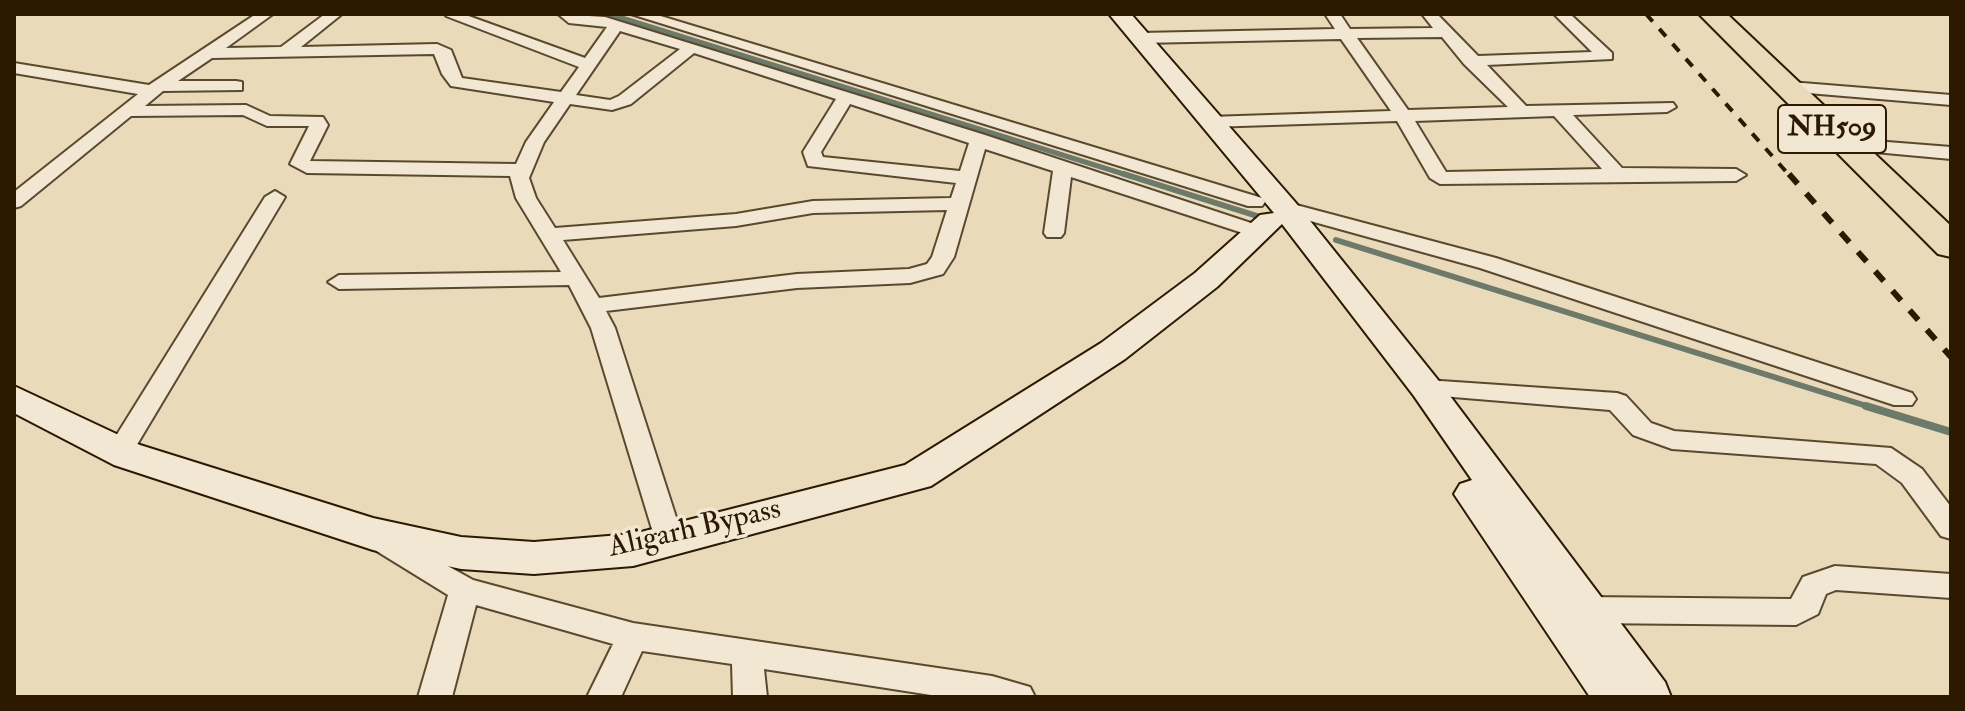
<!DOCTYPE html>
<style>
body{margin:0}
#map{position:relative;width:1965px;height:711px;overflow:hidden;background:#e9daba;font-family:"IM FELL Double Pica",serif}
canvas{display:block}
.frame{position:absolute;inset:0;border:16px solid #2c1900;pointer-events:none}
</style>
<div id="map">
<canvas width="1965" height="711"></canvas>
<div class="frame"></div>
</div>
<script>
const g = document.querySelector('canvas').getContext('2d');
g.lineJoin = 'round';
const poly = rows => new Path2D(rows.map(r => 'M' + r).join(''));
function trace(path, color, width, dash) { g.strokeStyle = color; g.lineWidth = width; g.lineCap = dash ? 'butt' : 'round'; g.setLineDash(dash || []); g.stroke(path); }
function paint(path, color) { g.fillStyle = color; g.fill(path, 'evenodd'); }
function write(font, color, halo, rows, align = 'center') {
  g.font = font + ' "IM FELL Double Pica",serif'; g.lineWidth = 7; g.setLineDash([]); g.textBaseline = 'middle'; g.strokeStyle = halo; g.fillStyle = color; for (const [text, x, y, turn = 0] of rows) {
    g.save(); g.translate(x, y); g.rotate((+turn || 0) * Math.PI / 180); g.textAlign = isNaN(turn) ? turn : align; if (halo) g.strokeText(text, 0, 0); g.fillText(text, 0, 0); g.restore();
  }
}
const streamFar2 = poly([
 [609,14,1130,176]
]);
const streamFar1 = poly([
 [1124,174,1257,216],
 [1336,240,1873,408]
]);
const stream = poly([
 [1866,406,1951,432]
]);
const minor = poly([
 [256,14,273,14,226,48,281,47,325,14,342,14,301,47,437,44,451,50,462,78,561,92,579,67,446,16,463,14,585,58,607,27,569,23,558,14,605,17,985,135,1266,228,1269,232,1259,238,1252,236,1071,177,1064,233,1061,237,1047,237,1044,233,1053,171,985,149,954,257,943,274,910,283,797,288,606,311,615,328,683,539,679,547,669,550,659,547,655,539,591,328,569,285,339,289,328,282,339,275,561,272,516,198,510,176,307,173,290,164,309,126,267,126,243,115,131,116,21,206,14,208,14,192,138,94,14,73,14,63,149,85,256,14],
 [620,31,680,49,619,96,610,100,576,95,620,31],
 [694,53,836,99,803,152,808,166,956,183,951,198,813,201,736,214,555,228,536,198,529,178,544,142,570,104,612,110,631,104,694,53],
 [434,54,442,74,451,86,554,102,526,142,516,164,310,161,328,125,323,117,270,116,246,105,145,106,163,91,242,90,242,82,236,81,178,81,212,58,434,54],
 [850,104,969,143,960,171,823,157,821,152,850,104],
 [947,210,932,257,927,264,909,269,797,274,599,298,563,240,736,226,813,213,947,210],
 [631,14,654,14,1262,198,1265,202,1262,206,1248,206,631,14],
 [1325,14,1340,14,1350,29,1433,28,1422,14,1437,14,1478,56,1592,52,1554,14,1570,14,1612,53,1612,59,1487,65,1526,106,1673,103,1676,107,1667,112,1573,115,1622,168,1736,169,1746,175,1736,181,1440,184,1430,178,1397,121,1209,127,1200,122,1209,117,1391,111,1341,39,1140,43,1132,38,1140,33,1335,29,1325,14],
 [1442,37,1464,64,1508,107,1408,110,1357,38,1442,37],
 [1554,116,1602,169,1446,172,1415,121,1554,116],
 [1790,82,1951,95,1951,105,1784,91,1784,83,1790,82],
 [1849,139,1951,147,1951,159,1842,149,1840,145,1849,139],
 [275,191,285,197,129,458,111,458,107,451,111,444,265,197,275,191],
 [1285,202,1496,258,1912,393,1916,399,1912,405,1894,405,1480,268,1278,212,1275,208,1285,202],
 [1426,380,1617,393,1626,396,1651,423,1674,431,1891,448,1922,469,1951,507,1951,539,1941,536,1902,483,1876,464,1672,449,1633,435,1610,410,1417,394,1414,388,1417,382,1426,380],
 [385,531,473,580,633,623,992,676,1030,687,1035,697,944,697,764,669,767,697,733,697,732,664,642,651,621,697,587,697,613,644,476,605,452,697,418,697,448,595,375,550,371,542,375,534,385,531],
 [1835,566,1951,574,1951,598,1836,590,1826,594,1818,614,1796,625,1586,623,1575,619,1571,610,1575,601,1586,597,1791,599,1803,577,1835,566]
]);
const secondary = poly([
 [1109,14,1131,14,1295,202,1438,380,1665,682,1671,697,1590,697,1454,494,1460,484,1472,480,1414,396,1282,224,1217,287,1125,359,931,486,633,566,534,574,461,569,373,550,114,465,14,413,14,386,140,445,373,518,461,537,534,542,633,534,905,465,1101,343,1195,273,1260,215,1274,213,1109,14]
]);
const trunk = poly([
 [1699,14,1727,14,1951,226,1951,257,1938,254,1699,14]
]);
const railFar1 = poly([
 [1646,14,1790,176]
]);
const rail = poly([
 [1789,174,1951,357]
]);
const shields = [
 [1832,129,108]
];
const shieldNames = [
 ["NH509",1832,129]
];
const streetNames = [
 ["Aligarh Bypass",695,530,-13]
];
trace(streamFar2, '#6c7a6a', 5);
trace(streamFar1, '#6c7a6a', 6);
trace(stream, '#6c7a6a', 8);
trace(minor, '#5b492e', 4);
trace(secondary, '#2c1900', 4);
trace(trunk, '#2c1900', 4);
paint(minor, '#f1e7d2');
paint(secondary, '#f1e7d2');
paint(trunk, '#e9daba');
trace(railFar1, '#2c1900', 4, [10, 10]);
trace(rail, '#2c1900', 6, [13, 13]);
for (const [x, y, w] of shields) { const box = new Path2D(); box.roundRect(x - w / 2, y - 24, w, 48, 6); g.fillStyle = '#f1e7d2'; g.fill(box); trace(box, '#2c1900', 2); }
write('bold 28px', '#2c1900', null, shieldNames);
write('30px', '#2c1900', '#f1e7d2', streetNames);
</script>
